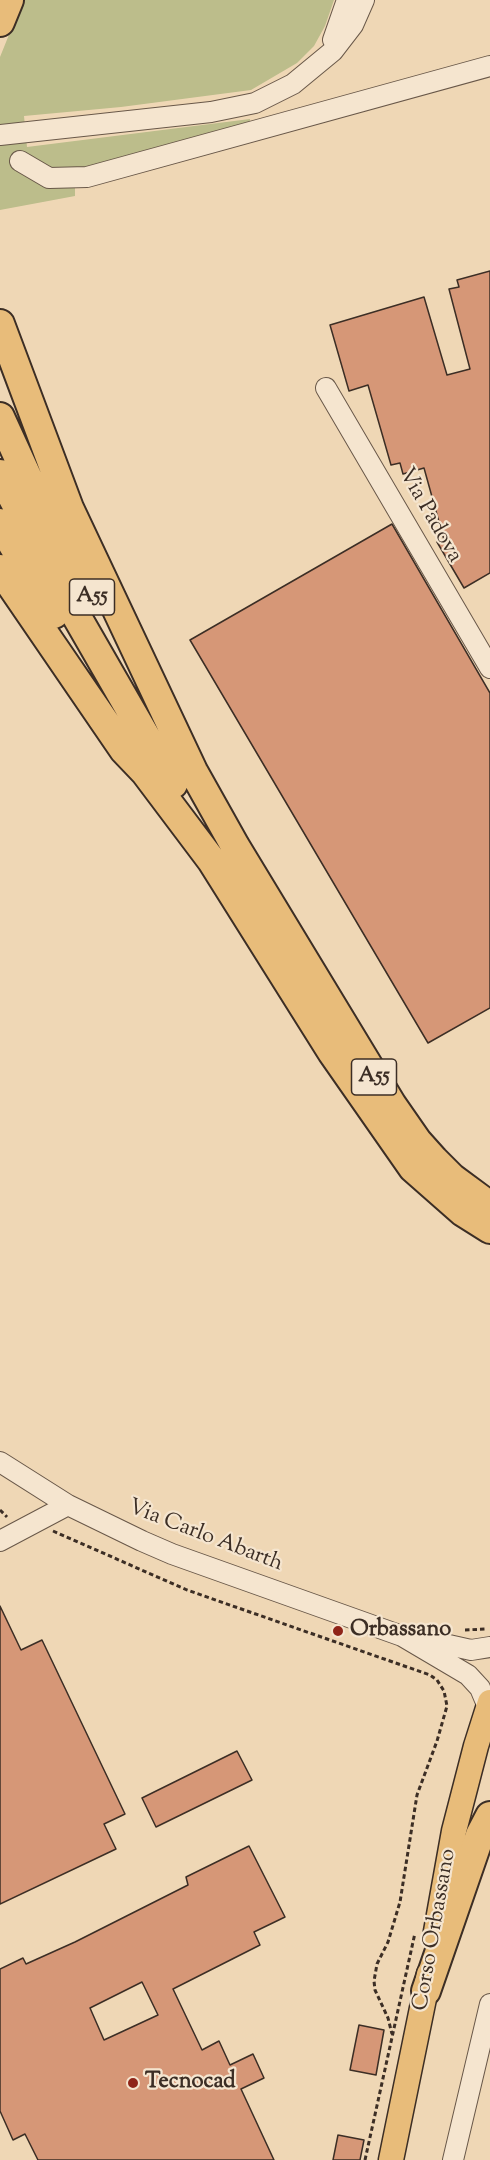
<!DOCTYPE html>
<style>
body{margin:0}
canvas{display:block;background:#efd7b5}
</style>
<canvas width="490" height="2160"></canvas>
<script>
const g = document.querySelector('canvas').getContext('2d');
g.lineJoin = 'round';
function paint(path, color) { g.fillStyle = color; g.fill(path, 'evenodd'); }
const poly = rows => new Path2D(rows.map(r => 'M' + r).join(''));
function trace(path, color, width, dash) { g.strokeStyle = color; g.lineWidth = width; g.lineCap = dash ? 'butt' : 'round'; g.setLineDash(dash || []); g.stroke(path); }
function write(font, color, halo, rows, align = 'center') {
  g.font = font + ' "Sorts Mill Goudy",serif'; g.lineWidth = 4.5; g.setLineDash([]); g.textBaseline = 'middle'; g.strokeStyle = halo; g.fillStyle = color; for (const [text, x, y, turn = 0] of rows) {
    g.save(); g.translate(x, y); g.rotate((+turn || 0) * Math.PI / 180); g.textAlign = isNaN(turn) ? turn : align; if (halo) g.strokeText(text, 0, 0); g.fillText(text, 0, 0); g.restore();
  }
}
const green = poly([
 [23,0,334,0,325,26,314,46,297,63,251,90,121,107,24,116,27,147,250,119,250,125,75,175,75,196,0,210,0,57]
]);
const building = poly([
 [490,271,490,573,464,588,437,542,444,540,424,468,403,474,400,463,391,465,368,385,349,391,330,325,424,297,447,375,470,369,449,289,459,287,457,280,490,271],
 [392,524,490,693,490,1008,428,1043,190,640,392,524],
 [0,1606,21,1650,42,1640,125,1814,104,1824,116,1849,0,1904,0,1606],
 [237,1751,252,1780,156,1827,142,1798,237,1751],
 [249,1846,285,1917,254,1932,260,1945,173,1989,202,2050,219,2041,230,2065,253,2054,264,2078,241,2089,274,2160,38,2160,25,2134,13,2140,0,2111,0,1969,23,1958,26,1964,75,1942,188,1885,186,1877,249,1846],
 [142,1982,158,2015,104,2040,90,2008,142,1982],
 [359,2025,384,2030,376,2075,350,2070,359,2025],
 [338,2135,364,2140,360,2160,333,2160,338,2135]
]);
const path = poly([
 [0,1510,7,1517],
 [53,1531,187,1590,430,1675,437,1680,444,1691,447,1706,437,1741,417,1795,400,1902,388,1942,377,1964,374,1981,375,1990,388,2018,392,2034],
 [465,1630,485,1629],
 [365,2160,415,1933]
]);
const minor = poly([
 [333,40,347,0],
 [0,135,211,112,255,103,293,84,333,51,353,25,364,0],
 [20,161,49,178,87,177,490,66],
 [326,388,490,668],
 [0,1462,68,1505,142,1541,172,1554,402,1636,468,1675,480,1688,488,1707],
 [0,1541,68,1505],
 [413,1637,471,1650,490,1647],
 [453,2160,490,2004]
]);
const major = poly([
 [435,1937,454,1831,476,1746,490,1702],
 [391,2160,429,1974]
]);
const highway = poly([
 [0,22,9,0],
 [0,324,69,508,193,771,235,846,392,1105,417,1141,434,1160,452,1178,490,1206],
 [0,417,37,498,93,598],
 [0,474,66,598,173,784],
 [0,523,54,614],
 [0,569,124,750,145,772,212,861,332,1052,413,1168,463,1212,490,1229],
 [426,1991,480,1835,490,1816]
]);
const markers = [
 [338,1631,6,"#8f2418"],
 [133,2083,6,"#8f2418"]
];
const shields = [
 [92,597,45],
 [374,1077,45]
];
const shieldNames = [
 ["A55",92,597],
 ["A55",374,1077]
];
const streetNames = [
 ["Via Padova",429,516,60],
 ["Via Carlo Abarth",205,1537,21],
 ["Corso Orbassano",436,1930,-80]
];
const poiNames = [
 ["Orbassano",350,1631],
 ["Tecnocad",145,2083]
];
paint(green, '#bcbd8b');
paint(building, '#d69777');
trace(building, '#3c2e25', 1.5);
trace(minor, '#695849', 22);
trace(major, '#3c2e25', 27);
trace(highway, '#3c2e25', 32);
trace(path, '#3c2e25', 3, [4.5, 3]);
trace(minor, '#f5e5cf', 20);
trace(major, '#e8bc7a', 24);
trace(highway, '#e8bc7a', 28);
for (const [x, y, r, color] of markers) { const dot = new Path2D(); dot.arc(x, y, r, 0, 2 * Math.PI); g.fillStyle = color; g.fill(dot); trace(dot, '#f5e5cf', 2); }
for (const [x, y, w] of shields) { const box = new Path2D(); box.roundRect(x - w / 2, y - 18, w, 36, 4.5); g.fillStyle = '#f5e5cf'; g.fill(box); trace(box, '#3c2e25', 1.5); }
write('bold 21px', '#3c2e25', null, shieldNames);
write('22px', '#3c2e25', '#f5e5cf', streetNames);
write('bold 22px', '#3c2e25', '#f5e5cf', poiNames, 'left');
</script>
